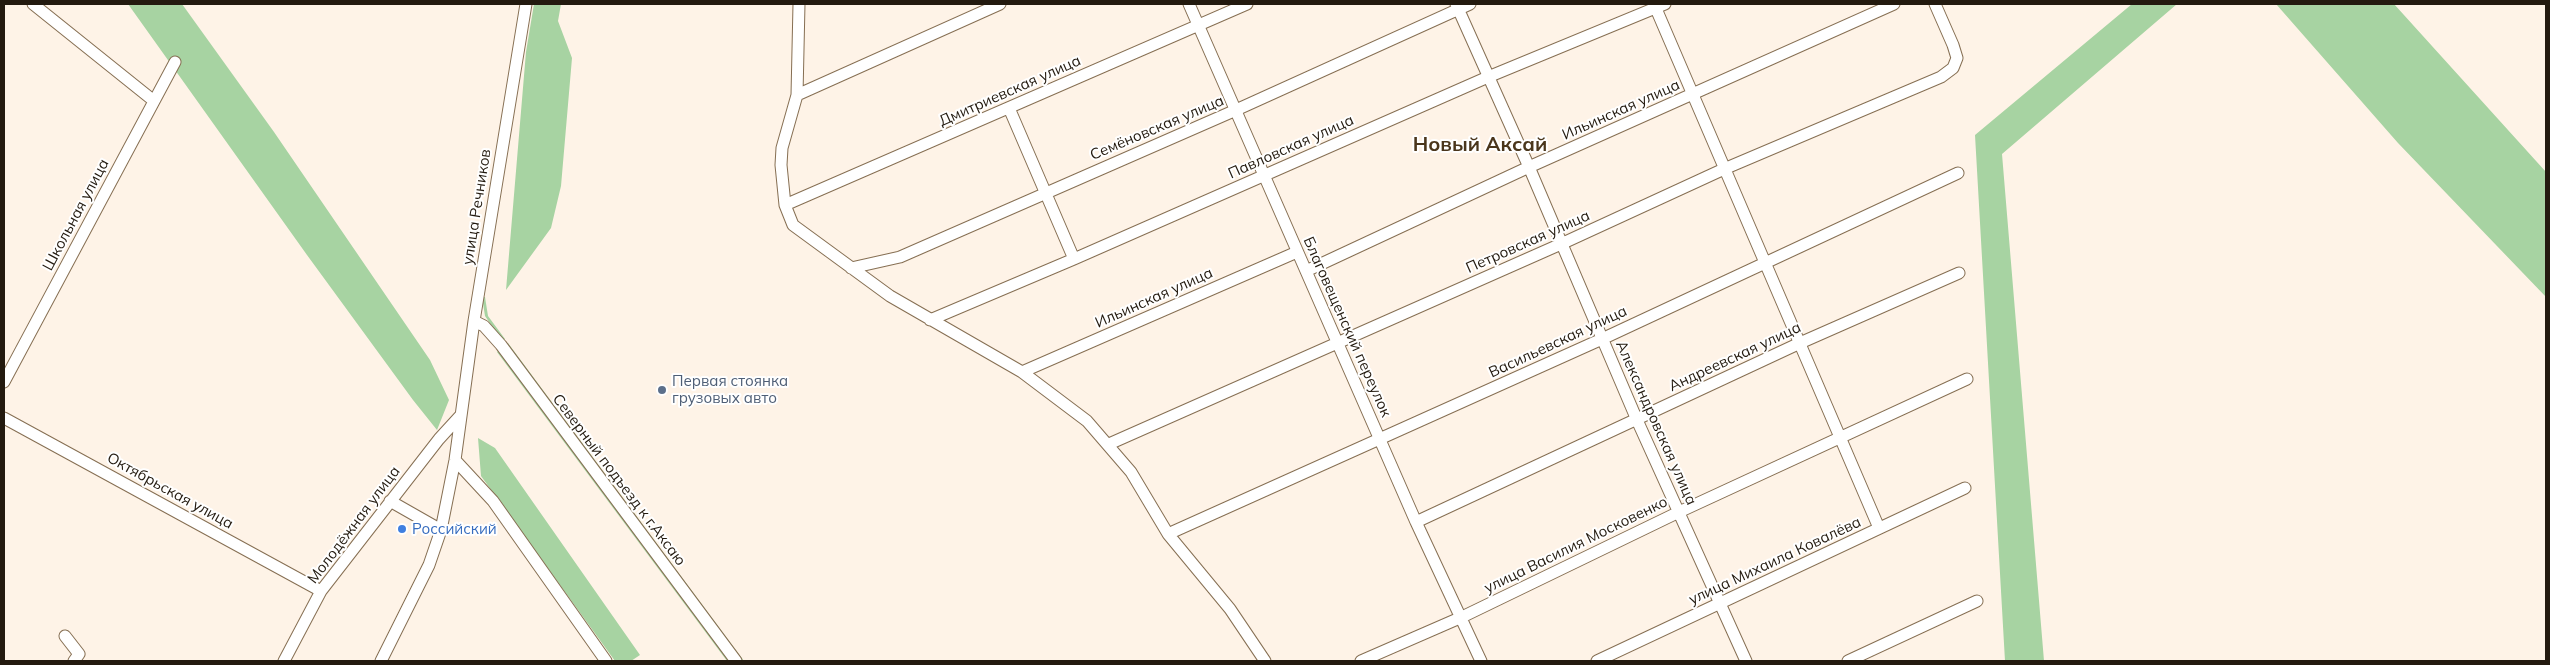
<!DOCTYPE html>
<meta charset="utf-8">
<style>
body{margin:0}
#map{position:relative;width:2550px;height:665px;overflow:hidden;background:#fef3e7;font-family:Mulish,sans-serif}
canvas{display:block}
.frame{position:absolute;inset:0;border:5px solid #231a0f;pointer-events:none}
</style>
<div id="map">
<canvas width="2550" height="665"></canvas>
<div class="frame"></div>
</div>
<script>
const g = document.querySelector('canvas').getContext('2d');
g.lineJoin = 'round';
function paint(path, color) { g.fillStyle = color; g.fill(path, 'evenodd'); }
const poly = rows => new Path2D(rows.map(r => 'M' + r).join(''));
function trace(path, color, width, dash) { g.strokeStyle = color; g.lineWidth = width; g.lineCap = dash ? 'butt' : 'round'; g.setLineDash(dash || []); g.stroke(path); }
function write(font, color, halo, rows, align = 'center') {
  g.font = font + ' Mulish,sans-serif'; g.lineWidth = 4; g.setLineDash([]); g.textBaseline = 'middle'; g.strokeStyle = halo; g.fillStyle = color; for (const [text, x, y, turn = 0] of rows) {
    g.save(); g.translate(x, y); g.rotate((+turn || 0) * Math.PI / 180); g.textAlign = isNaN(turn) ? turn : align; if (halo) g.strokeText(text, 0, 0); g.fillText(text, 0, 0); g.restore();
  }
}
const green = poly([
 [128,4,182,4,274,132,430,360,449,400,437,430,413,400,307,255],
 [534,4,561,4,558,21,572,58,561,186,551,228,506,290,526,52],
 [2132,4,2177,4,2002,154,2044,661,2005,661,1975,135],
 [2276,4,2394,4,2546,172,2546,297,2398,143],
 [482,297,485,297,488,316,505,339,502,341,485,316],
 [508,343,744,661,741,661,506,345],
 [499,350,730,661,727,661,497,352],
 [478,438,495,448,640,655,631,661,615,661,481,476]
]);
const minor = poly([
 [33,4,154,101],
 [799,4,797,95,782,148,781,165,785,205,793,225,890,296,1022,372,1087,421,1131,472,1168,534,1230,609,1265,661],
 [1189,4,1416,522,1481,661],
 [1456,4,1529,167,1637,420,1746,661],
 [1654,4,1879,528],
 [797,95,1000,4],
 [1009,108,1074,259],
 [785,205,1247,4],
 [851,268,900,257,1236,110,1470,4],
 [1306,271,1529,167,1894,4],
 [930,320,1074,259,1488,77,1665,4],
 [474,321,484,326,501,345,736,661],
 [1022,372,1297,252],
 [4,382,175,62],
 [4,418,321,591],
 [1109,444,1561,244,1724,169,1941,77,1953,68,1957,58,1953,45,1935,4],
 [455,460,493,501,606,661],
 [390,501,441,530],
 [1416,522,1800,343,1959,273],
 [1168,534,1602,339,1958,173],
 [65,636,79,654,74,661],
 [284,661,321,591,439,439,461,415],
 [381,661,429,565,441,530,455,460,474,321,526,4],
 [1361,661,1462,617,1679,512,1967,379],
 [1597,661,1965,488],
 [1848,661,1977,601]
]);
const markers = [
 [662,390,5,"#5c6f8a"],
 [402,529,5,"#3f7fe0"]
];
const streetNames = [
 ["Дмитриевская улица",1010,91,-24],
 ["Ильинская улица",1621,110,-24],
 ["Семёновская улица",1157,128,-23],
 ["Павловская улица",1291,147,-24],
 ["улица Речников",477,207,-81],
 ["Школьная улица",76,215,-62],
 ["Петровская улица",1528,242,-24],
 ["Ильинская улица",1154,298,-24],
 ["Благовещенский переулок",1347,327,66],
 ["Васильевская улица",1558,342,-25],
 ["Андреевская улица",1735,357,-25],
 ["Александровская улица",1656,423,66],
 ["Северный подъезд к г.Аксаю",619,480,53],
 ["Октябрьская улица",170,491,29],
 ["Молодёжная улица",354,525,-53],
 ["улица Василия Московенко",1576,545,-26],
 ["улица Михаила Ковалёва",1775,561,-25]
];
const serviceNames = [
 ["Первая стоянка",672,381],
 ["грузовых авто",672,398]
];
const shopNames = [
 ["Российский",412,529]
];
const districtNames = [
 ["Новый Аксай",1480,145]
];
paint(green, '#a7d3a2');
trace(minor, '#866f53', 13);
trace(minor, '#fff', 11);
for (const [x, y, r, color] of markers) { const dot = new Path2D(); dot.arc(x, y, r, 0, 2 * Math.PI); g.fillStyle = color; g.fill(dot); trace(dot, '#fff', 2); }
write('15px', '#231a0f', '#fff', streetNames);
write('15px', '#4e5e75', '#fff', serviceNames, 'left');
write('15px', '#366cbe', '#fff', shopNames, 'left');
write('bold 20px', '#4a361c', '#fff', districtNames);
</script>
